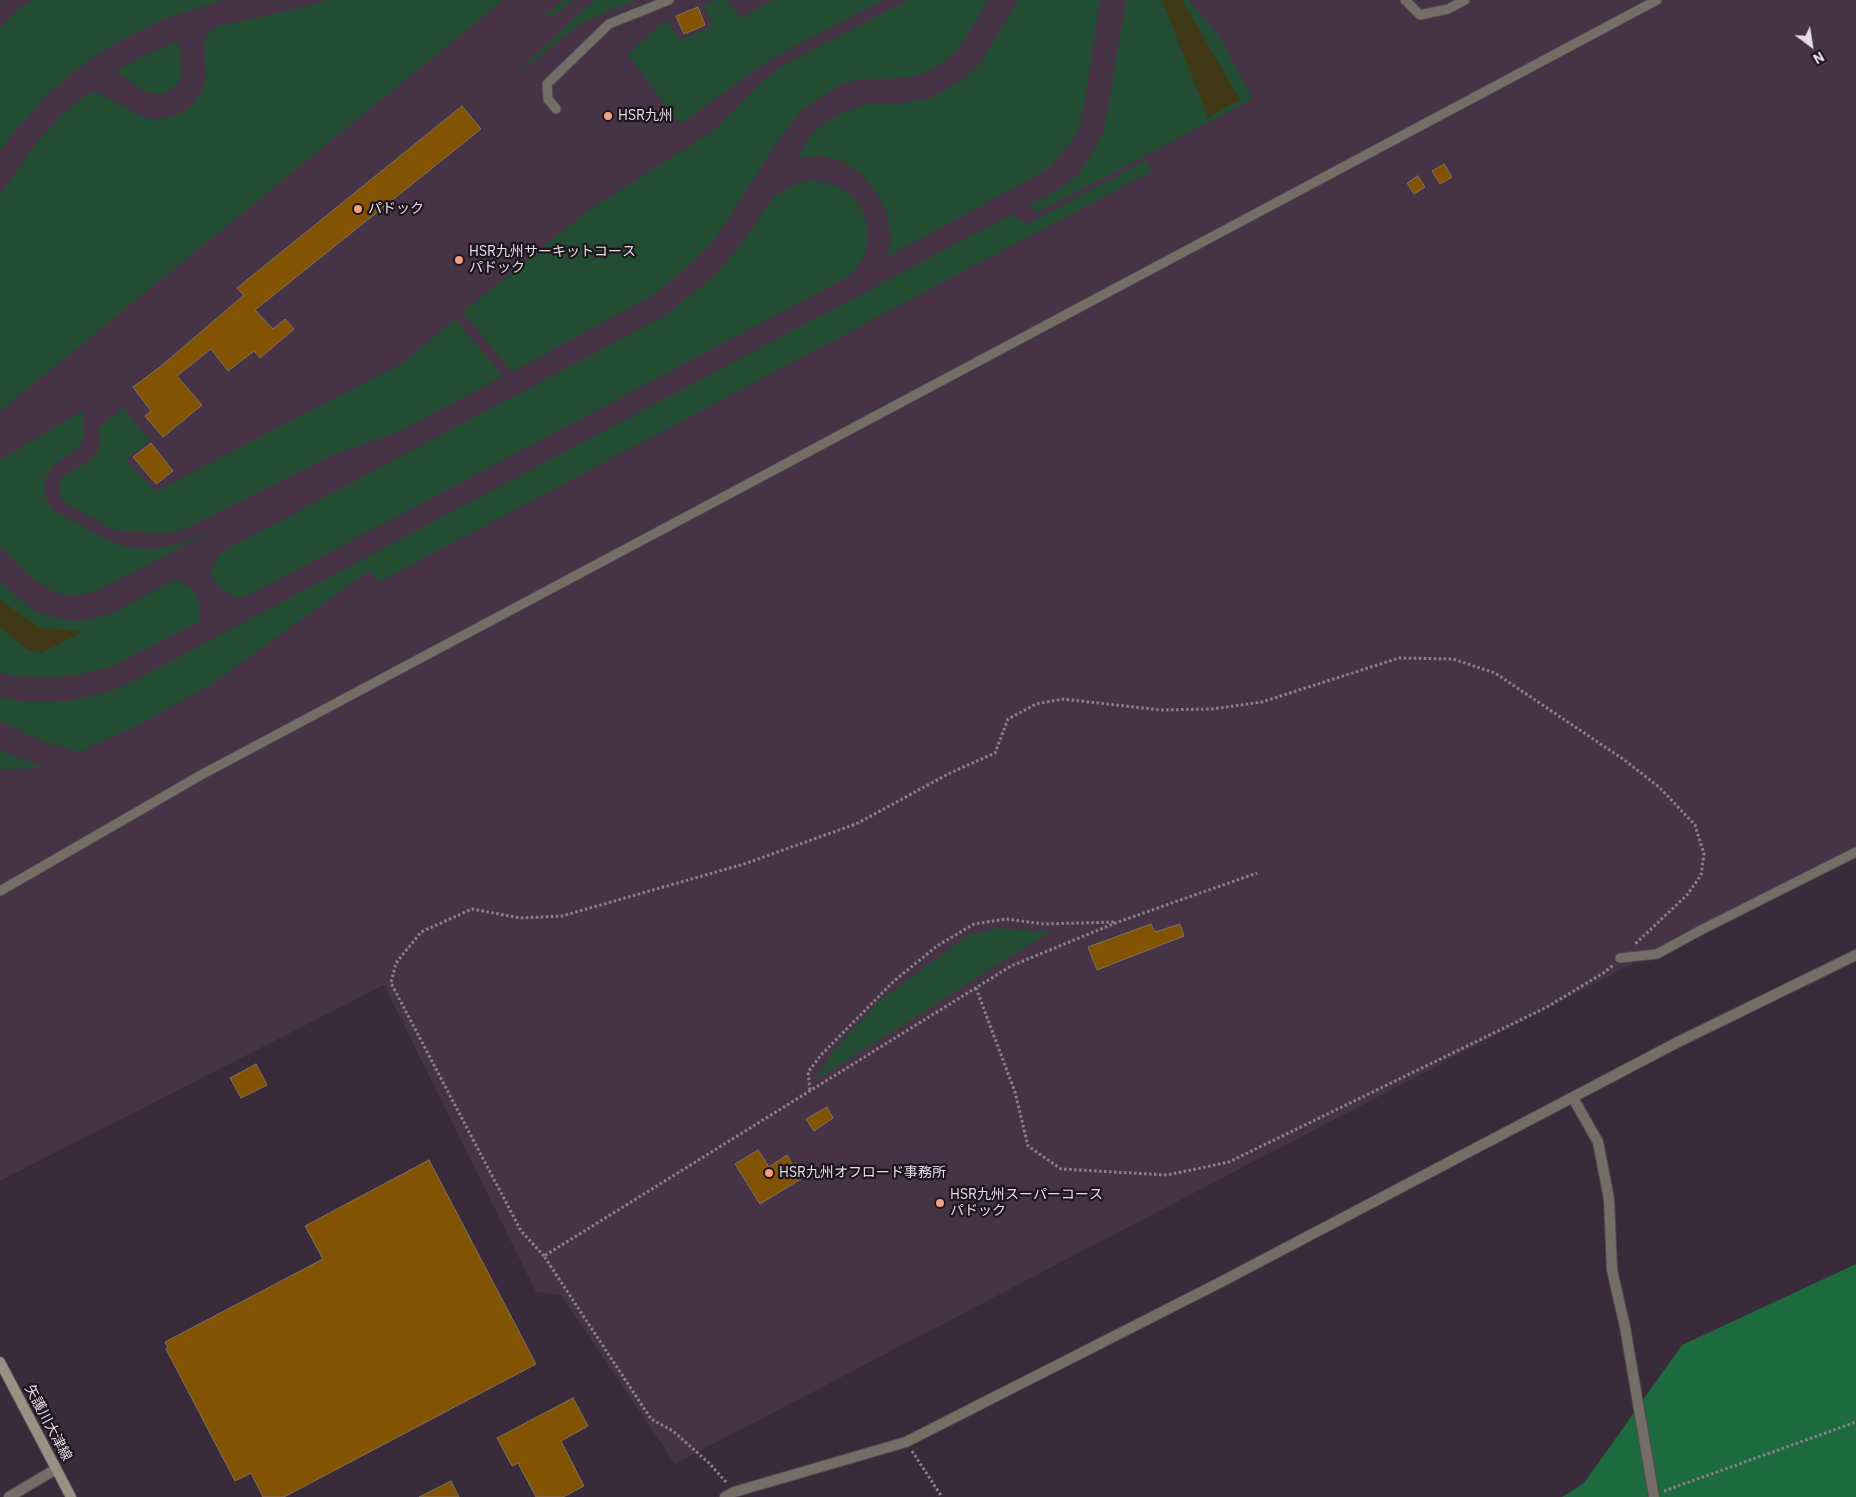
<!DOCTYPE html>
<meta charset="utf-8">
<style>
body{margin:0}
#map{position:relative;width:1856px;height:1497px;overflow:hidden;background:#392b3a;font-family:"IBM Plex Sans",sans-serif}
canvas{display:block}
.north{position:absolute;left:1786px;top:20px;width:50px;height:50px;-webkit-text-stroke:4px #1d161d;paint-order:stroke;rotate:149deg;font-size:14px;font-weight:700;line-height:20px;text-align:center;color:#e5dce5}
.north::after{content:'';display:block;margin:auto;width:18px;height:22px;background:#e5dce5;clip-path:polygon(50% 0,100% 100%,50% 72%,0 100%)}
</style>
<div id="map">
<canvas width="1856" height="1497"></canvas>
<div class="north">N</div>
</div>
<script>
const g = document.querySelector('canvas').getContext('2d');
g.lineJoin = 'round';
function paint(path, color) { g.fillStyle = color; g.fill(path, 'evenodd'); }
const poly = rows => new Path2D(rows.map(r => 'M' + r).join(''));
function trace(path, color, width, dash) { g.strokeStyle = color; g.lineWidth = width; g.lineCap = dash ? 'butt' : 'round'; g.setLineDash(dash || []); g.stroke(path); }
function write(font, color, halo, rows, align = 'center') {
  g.font = font + ' "IBM Plex Sans","Noto Sans JP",sans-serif'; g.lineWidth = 4.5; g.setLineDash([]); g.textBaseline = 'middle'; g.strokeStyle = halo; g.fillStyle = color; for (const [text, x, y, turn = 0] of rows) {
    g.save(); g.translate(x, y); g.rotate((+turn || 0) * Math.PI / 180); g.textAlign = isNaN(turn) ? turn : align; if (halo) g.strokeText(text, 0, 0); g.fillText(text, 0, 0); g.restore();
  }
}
const built = poly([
 [0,0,1856,0,1856,847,675,1464,561,1295,536,1292,384,985,0,1181]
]);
const green = poly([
 [32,0,223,0,161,20,111,45,74,71,49,93,15,130,0,151,0,28,18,9],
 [328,0,503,0,0,411,0,195,38,140,64,113,88,94,96,92,146,118,159,119,175,116,189,108,203,90,206,76,204,41,209,31,217,26,304,7],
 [564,0,573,0,550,18,546,14],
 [594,0,635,0,581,23,506,83],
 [716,0,727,0,741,18,773,0,883,0,769,60,680,124,627,54,666,20,681,40,713,26,704,5],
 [909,0,989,0,958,49,943,63,927,72,906,78,860,79,840,85,801,110,784,132,716,237,698,257,655,294,512,372,463,312,587,211,713,131,764,80,783,65],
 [1018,0,1100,0,1081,124,1073,140,1048,169,887,257,891,239,887,214,878,195,863,175,842,161,822,156,797,158,812,133,839,114,870,103,893,104,931,98,966,77,981,62],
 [1126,0,1188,0,1218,34,1253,99,1038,212,1029,205,1062,188,1081,171,1103,134],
 [178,41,182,71,179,81,172,89,164,93,154,94,144,91,116,71,138,58],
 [1146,161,1152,171,379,582,370,570,207,687,138,725,79,752,47,743,0,721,0,697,24,702,67,701,96,695,126,685,1012,214,1027,224],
 [815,180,840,187,852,196,861,207,866,222,868,239,864,257,852,272,840,281,249,595,236,598,217,585,211,576,213,567,219,555,229,548,664,316,715,275,739,247,774,196,801,182],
 [455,319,503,376,398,432,332,455,184,529,163,534,114,530,65,503,59,495,60,479,90,460,97,452,100,437,99,428,123,408,150,440,125,460,156,491,404,362],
 [84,410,83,439,78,448,53,465,46,476,43,489,47,501,53,510,116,544,135,548,154,549,176,545,219,528,94,592,72,596,52,591,33,579,0,546,0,460],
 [176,579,191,588,197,597,201,615,199,622,108,668,78,675,44,678,0,674,0,582,24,603,39,613,72,621,89,620,114,612],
 [0,749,10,754,44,768,0,769],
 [999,928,1049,932,814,1081,833,1051,880,1000,969,935]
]);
const forest = poly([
 [1856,1264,1856,1497,1562,1497,1584,1483,1682,1345]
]);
const sand = poly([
 [1162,0,1182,0,1240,100,1208,117],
 [0,600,39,627,83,632,41,653,28,650,0,627]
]);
const building = poly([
 [698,7,705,25,684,34,676,16,698,7],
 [462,106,481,129,255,310,273,329,285,319,294,329,260,358,254,351,228,371,211,349,177,376,202,405,163,437,145,416,151,411,133,387,160,367,244,295,237,288,462,106],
 [1444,164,1452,177,1440,184,1432,171,1444,164],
 [1418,176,1425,187,1414,194,1407,183,1418,176],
 [151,443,173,471,156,484,133,457,151,443],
 [1151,924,1155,932,1180,924,1184,936,1097,970,1088,947,1151,924],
 [256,1064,267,1085,241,1098,230,1078,256,1064],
 [827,1107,833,1118,814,1131,806,1119,827,1107],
 [758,1150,769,1167,787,1155,801,1179,760,1204,735,1164,758,1150],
 [429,1160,536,1364,284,1497,263,1497,251,1473,235,1481,166,1349,168,1348,165,1342,323,1259,305,1226,429,1160],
 [573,1398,588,1426,561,1441,584,1486,563,1497,536,1497,518,1463,512,1466,497,1438,573,1398],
 [451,1481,459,1497,419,1497,451,1481]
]);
const path = poly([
 [976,988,1015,1092,1028,1146,1061,1169,1167,1175,1229,1162,1547,1007,1605,972,1613,965],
 [810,1090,808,1072,822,1054,894,981,937,946,974,924,1006,919,1044,924,1115,922],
 [544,1256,521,1231,391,983,396,963,421,932,472,909,520,918,562,916,744,864,856,824,950,773,995,753,1008,719,1036,704,1063,699,1161,710,1212,709,1262,702,1399,658,1453,659,1495,673,1623,759,1659,787,1695,825,1704,854,1701,875,1687,895,1634,945],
 [912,1451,942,1497],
 [726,1482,709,1463,673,1431,651,1419,544,1256,1011,966,1118,922,1257,873],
 [1664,1491,1856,1422]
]);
const service = poly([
 [1405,0,1420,15,1448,9,1465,0],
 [556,109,548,99,547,84,609,24,669,0],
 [0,891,201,775,1657,0],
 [1620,958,1657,954,1701,930,1856,852]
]);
const minor = poly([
 [1573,1098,1598,1142,1609,1199,1612,1270,1625,1327,1654,1497]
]);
const tertiary = poly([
 [9,1497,56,1469],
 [725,1497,734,1492,906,1442,1219,1283,1676,1043,1856,955]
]);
const secondary = poly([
 [0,1362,71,1497]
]);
const markers = [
 [608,116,5,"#f39f82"],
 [358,209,5,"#f39f82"],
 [459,260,5,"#f39f82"],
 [769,1173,5,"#f39f82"],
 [940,1203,5,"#f39f82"]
];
const poiNames = [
 ["HSR九州",618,116],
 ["パドック",368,209],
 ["HSR九州サーキットコース",469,252],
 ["パドック",469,268],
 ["HSR九州オフロード事務所",779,1173],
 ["HSR九州スーパーコース",950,1195],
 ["パドック",950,1211]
];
const streetNames = [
 ["矢護川大津線",48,1423,62]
];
paint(built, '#463346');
paint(green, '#224d32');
paint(forest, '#1c6a3e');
paint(sand, '#413818');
paint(building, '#815303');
trace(building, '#807160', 1);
trace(service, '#554755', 11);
trace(minor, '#554755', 12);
trace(tertiary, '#554755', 12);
trace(secondary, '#554755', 12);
trace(path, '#8c818d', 3, [2.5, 2.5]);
trace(service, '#736f66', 9);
trace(minor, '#736f66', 10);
trace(tertiary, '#736f66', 10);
trace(secondary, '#989284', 10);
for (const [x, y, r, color] of markers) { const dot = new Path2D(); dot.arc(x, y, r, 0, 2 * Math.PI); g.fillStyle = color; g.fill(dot); trace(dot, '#1d161d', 2); }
write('14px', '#e5dce5', '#1d161d', poiNames, 'left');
write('14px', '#e5dce5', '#1d161d', streetNames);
</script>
